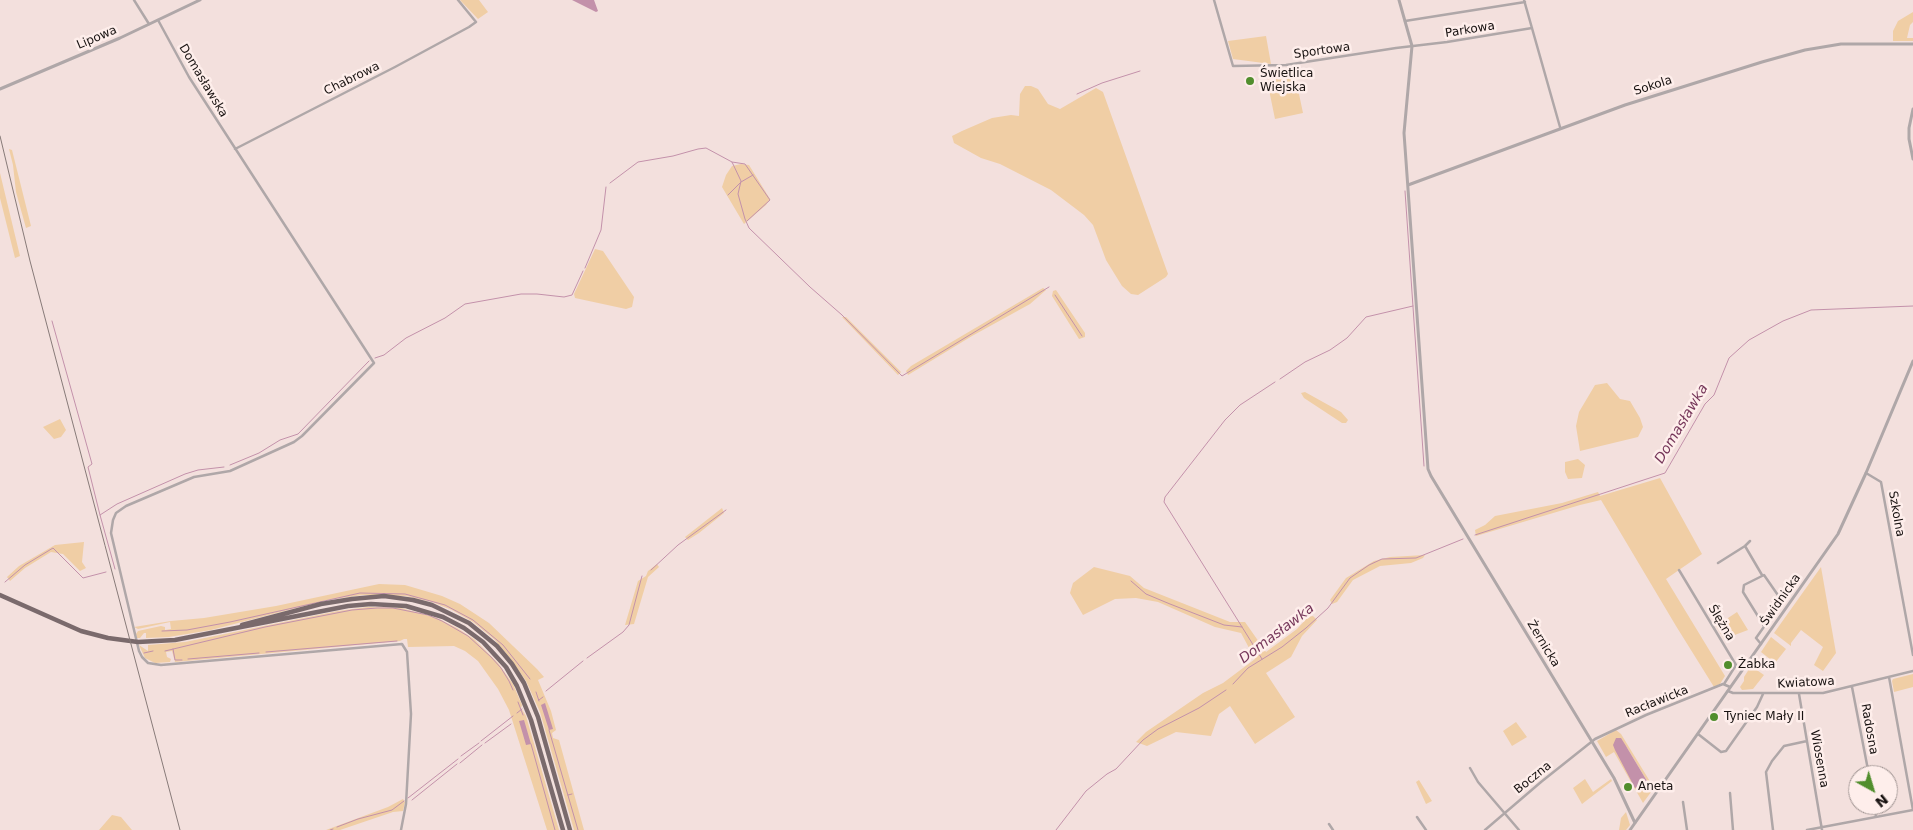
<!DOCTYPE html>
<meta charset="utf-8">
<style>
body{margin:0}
#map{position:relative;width:1913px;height:830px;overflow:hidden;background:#f3e0dd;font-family:"DejaVu Sans",sans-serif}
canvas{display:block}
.north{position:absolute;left:1848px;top:765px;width:50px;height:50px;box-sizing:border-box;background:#feeeeb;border:1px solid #a29694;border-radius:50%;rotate:141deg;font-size:14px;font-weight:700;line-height:20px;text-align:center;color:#181211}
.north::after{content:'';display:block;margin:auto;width:18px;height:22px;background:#518e2d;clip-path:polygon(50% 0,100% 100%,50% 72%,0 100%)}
</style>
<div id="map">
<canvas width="1913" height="830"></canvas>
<div class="north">N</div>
</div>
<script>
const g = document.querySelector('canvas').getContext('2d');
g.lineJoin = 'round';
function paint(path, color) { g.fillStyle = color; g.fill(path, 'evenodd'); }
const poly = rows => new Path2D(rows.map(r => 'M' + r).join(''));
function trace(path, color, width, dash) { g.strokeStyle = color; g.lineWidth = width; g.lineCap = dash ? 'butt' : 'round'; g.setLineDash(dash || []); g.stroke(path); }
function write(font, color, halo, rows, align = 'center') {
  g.font = font + ' "DejaVu Sans",sans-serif'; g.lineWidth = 5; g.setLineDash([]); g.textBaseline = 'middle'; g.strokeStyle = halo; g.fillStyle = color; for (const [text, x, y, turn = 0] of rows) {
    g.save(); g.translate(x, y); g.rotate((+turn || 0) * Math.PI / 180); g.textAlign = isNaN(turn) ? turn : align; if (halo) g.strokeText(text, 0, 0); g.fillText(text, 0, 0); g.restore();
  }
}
const green = poly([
 [460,0,479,0,488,12,478,19],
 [1913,12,1913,22,1910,25,1907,38,1913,38,1913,41,1893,41,1893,31,1898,21],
 [1266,36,1271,64,1233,59,1228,41],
 [1295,75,1303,113,1275,119,1267,80],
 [1025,86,1031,86,1038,89,1048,104,1060,109,1096,88,1103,92,1168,274,1166,277,1138,295,1131,294,1122,286,1106,260,1093,225,1084,215,1051,190,1000,164,981,158,954,143,952,136,962,131,992,118,1011,115,1019,116,1020,94],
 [9,149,12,150,31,226,26,228,16,192,13,165],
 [741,164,749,165,770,199,766,205,744,224,722,187,726,175,732,166],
 [0,173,20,256,15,258,0,198],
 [595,249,603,251,634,297,632,307,626,309,575,298,574,294],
 [1043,288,1046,290,1030,304,972,336,908,375,906,371,911,366],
 [1056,290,1085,333,1085,337,1079,339,1052,296,1053,291],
 [842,317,846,317,901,372,898,375],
 [1607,383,1620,399,1630,401,1640,418,1643,427,1638,437,1580,451,1576,426,1579,412,1595,385],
 [1305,392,1341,412,1348,420,1346,423,1342,423,1304,398,1301,393],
 [60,419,66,430,61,437,54,439,43,427],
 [1578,459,1585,465,1582,478,1568,479,1565,472,1565,462],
 [1660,478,1702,554,1666,579,1725,676,1720,684,1714,687,1676,626,1601,500,1580,505,1476,536,1475,530,1485,525,1495,516,1562,503,1598,492,1600,496],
 [722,508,724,513,699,533,688,540,685,537],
 [84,542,82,562,86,568,80,571,63,554,51,552,25,568,10,581,7,577,19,566,55,545],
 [1425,555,1423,558,1411,563,1380,566,1353,580,1337,602,1332,604,1330,600,1346,578,1374,561,1390,557],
 [657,564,659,567,648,577,634,624,625,625,638,581,646,576,648,571],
 [1094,567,1130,576,1144,588,1230,622,1245,622,1266,652,1297,629,1308,617,1313,616,1317,620,1302,636,1291,657,1266,673,1295,717,1255,744,1230,706,1219,714,1211,736,1176,732,1147,746,1136,742,1146,732,1203,693,1223,683,1255,659,1241,633,1215,627,1158,602,1136,598,1115,599,1083,615,1070,593,1073,583],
 [1821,567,1836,653,1823,671,1814,665,1823,647,1801,630,1791,643,1791,646,1774,633],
 [379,584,405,585,442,596,460,604,489,623,537,669,544,677,538,680,551,711,556,730,552,733,553,738,559,740,584,830,574,830,540,712,526,681,510,658,495,640,473,622,452,610,432,602,406,596,363,595,327,600,211,630,169,637,146,638,146,633,144,633,140,638,137,638,136,634,138,631,161,626,165,627,165,630,171,629,170,622,138,629,134,627,171,621,204,618,276,606],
 [368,607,401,608,437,618,457,628,474,639,498,663,513,684,522,705,521,708,526,716,559,830,547,830,509,710,498,689,478,661,465,651,454,646,408,647,407,639,404,639,400,641,175,662,172,651,166,652,167,657,171,659,170,662,155,663,145,658,139,645,148,651,148,645,185,642,338,611],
 [1737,612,1748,630,1724,639,1716,626],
 [1771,637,1786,649,1775,663,1761,652],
 [1751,666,1764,675,1753,689,1742,690,1740,687,1744,681,1744,677],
 [1913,674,1913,687,1894,692,1892,681,1893,679],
 [1516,722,1527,737,1512,746,1503,731],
 [1616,730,1621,734,1654,788,1643,803,1614,752,1606,757,1597,741],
 [1626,746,1650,786,1650,789,1645,791,1641,786,1638,786],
 [1585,779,1593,792,1611,779,1612,781,1582,804,1573,788],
 [1419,780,1432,801,1426,804,1416,782],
 [403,799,405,802,403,811,393,812,340,830,326,830,388,807],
 [1626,812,1630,825,1626,830,1619,830,1621,818],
 [112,815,121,817,132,830,99,830]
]);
const water = poly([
 [572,0,594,0,598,11,596,12],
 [545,703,553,729,549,730,541,705],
 [524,720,531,744,526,745,519,721],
 [1616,738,1621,738,1626,746,1650,786,1649,791,1645,791,1641,786,1635,788,1615,750,1613,745]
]);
const stream = poly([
 [1077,94,1102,83,1140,71],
 [732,162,745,164,770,200,747,221],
 [610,183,638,162,673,156,698,149,706,148,732,162,741,181,738,194,745,219,749,228,810,287,842,315,902,376,1049,287],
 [1405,191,1424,466],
 [728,195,741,182,753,175],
 [585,268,601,230,606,187],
 [1055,295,1082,336],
 [52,321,92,464,88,467,100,515],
 [375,358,384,355,406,338,445,318,465,304,521,294,537,294,564,297,572,295,583,271],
 [1280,379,1305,362,1330,350,1347,338,1366,317,1413,306],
 [230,465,259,453,280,440,298,434,369,361],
 [1475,535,1665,473,1705,404,1714,395,1729,358,1749,340,1783,321,1811,310,1913,306],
 [115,569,100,515,117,504,185,474,198,470,224,467],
 [651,570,678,545,726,510],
 [1131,581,1146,594,1170,604,1224,625,1242,627],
 [5,582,25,565,53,548,83,578,106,572],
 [162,631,187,630,230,622,360,593,405,594,445,605,473,620,503,645,530,679],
 [173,649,175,660,182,660],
 [165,651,265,627,352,610,377,608,393,608,428,615,442,621,468,636,491,657,501,668,509,681,513,690],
 [266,652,397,641],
 [144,653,153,651],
 [587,658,623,632,629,625,642,576],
 [188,659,259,653],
 [1262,659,1164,502,1165,497,1225,420,1240,405,1275,382],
 [1233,684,1248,668,1282,647,1306,628,1328,608,1350,578,1369,565,1382,559,1416,558,1463,539],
 [546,691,583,661],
 [536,692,539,701],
 [539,700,543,697],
 [518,702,523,715],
 [517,713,522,709],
 [549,730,578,830],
 [481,741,513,716],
 [485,743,511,724],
 [531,744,555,830],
 [461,756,479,743],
 [460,763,482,745],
 [568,795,572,794],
 [408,798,458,759],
 [412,800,457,764],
 [337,827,358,819,392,810,404,801],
 [330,830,333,829],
 [1056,830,1086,791,1107,774,1116,769,1143,740,1158,729,1199,708,1226,690]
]);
const minor = poly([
 [134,0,149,24],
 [1214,0,1233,66,1286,65,1396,48,1447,42,1532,28],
 [1524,0,1560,127],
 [158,20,189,77,374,363,302,436,294,442,230,471,194,477,126,506,116,513,113,520,111,533,139,651,142,657,148,663,161,665,402,644,407,652,411,714,406,804,401,830],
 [1405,21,1525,2],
 [235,149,395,67,469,27,476,22,458,0],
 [1866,473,1881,482,1913,655],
 [1745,546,1762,575],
 [1718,563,1745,546,1750,541],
 [1679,570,1736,665,1724,684],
 [1764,626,1743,592,1744,585,1764,575,1782,601],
 [1761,644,1756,638,1790,590],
 [1889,677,1913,810],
 [1852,687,1869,775],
 [1728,691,1733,693,1823,693,1913,671],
 [1799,694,1822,830],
 [1698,734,1721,752,1726,751,1757,707,1763,694],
 [1470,768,1478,782,1519,830],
 [1730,793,1733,830],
 [1683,802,1687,830],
 [1874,805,1876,817],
 [1417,817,1426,830],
 [1329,824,1333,830],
 [1485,830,1541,782,1595,739,1646,715,1723,684,1730,687],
 [1773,830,1766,772,1772,761,1784,746,1807,741],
 [1807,830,1913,810]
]);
const tertiary = poly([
 [1399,0,1412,46,1404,133,1428,469,1431,476,1614,778,1635,823],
 [0,89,120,38,200,0],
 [1913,109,1909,128,1909,139,1913,159],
 [1408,185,1625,105,1762,62,1805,50,1841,44,1913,44],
 [1630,830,1838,534,1866,473,1913,361]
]);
const trunk = poly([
 [0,595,81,631,108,638,138,642,175,640,348,606,371,604,406,606,443,617,464,628,483,642,506,667,517,686,531,720,563,830],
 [242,625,321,604,352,599,384,596,413,600,432,605,469,623,497,646,512,664,524,683,538,717,570,830]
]);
const rail = poly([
 [0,136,30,261,180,830]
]);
const markers = [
 [1250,81,5,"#518e2d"],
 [1728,665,5,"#518e2d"],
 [1714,717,5,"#518e2d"],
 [1628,787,5,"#518e2d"]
];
const streetNames = [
 ["Parkowa",1470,30,-9],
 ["Lipowa",97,38,-23],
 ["Sportowa",1322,51,-8],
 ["Chabrowa",352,79,-26],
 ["Domasławska",203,81,59],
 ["Sokola",1653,86,-18],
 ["Szkolna",1896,514,80],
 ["Świdnicka",1781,600,-55],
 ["Ślężna",1721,623,59],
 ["Żernicka",1543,644,59],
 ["Kwiatowa",1806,683,-3],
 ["Racławicka",1657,702,-22],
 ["Radosna",1869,729,80],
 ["Wiosenna",1819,759,80],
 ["Boczna",1533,778,-39]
];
const poiNames = [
 ["Świetlica",1260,74],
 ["Wiejska",1260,88],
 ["Żabka",1738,665],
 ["Tyniec Mały II",1724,717],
 ["Aneta",1638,787]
];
const waterNames = [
 ["Domasławka",1682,424,-59],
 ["Domasławka",1277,634,-37]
];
paint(green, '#f0cea5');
paint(water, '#c391aa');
trace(stream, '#c391aa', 1);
trace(minor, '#afa7a8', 2.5);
trace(tertiary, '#afa7a8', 3);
trace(trunk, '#7a6a6c', 4.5);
trace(rail, '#877a78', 1);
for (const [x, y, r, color] of markers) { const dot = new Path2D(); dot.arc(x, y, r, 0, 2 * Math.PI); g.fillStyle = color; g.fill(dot); trace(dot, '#feeeeb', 2); }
write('12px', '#181211', '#feeeeb', streetNames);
write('12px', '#181211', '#feeeeb', poiNames, 'left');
write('italic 14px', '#76375a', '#feeeeb', waterNames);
</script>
